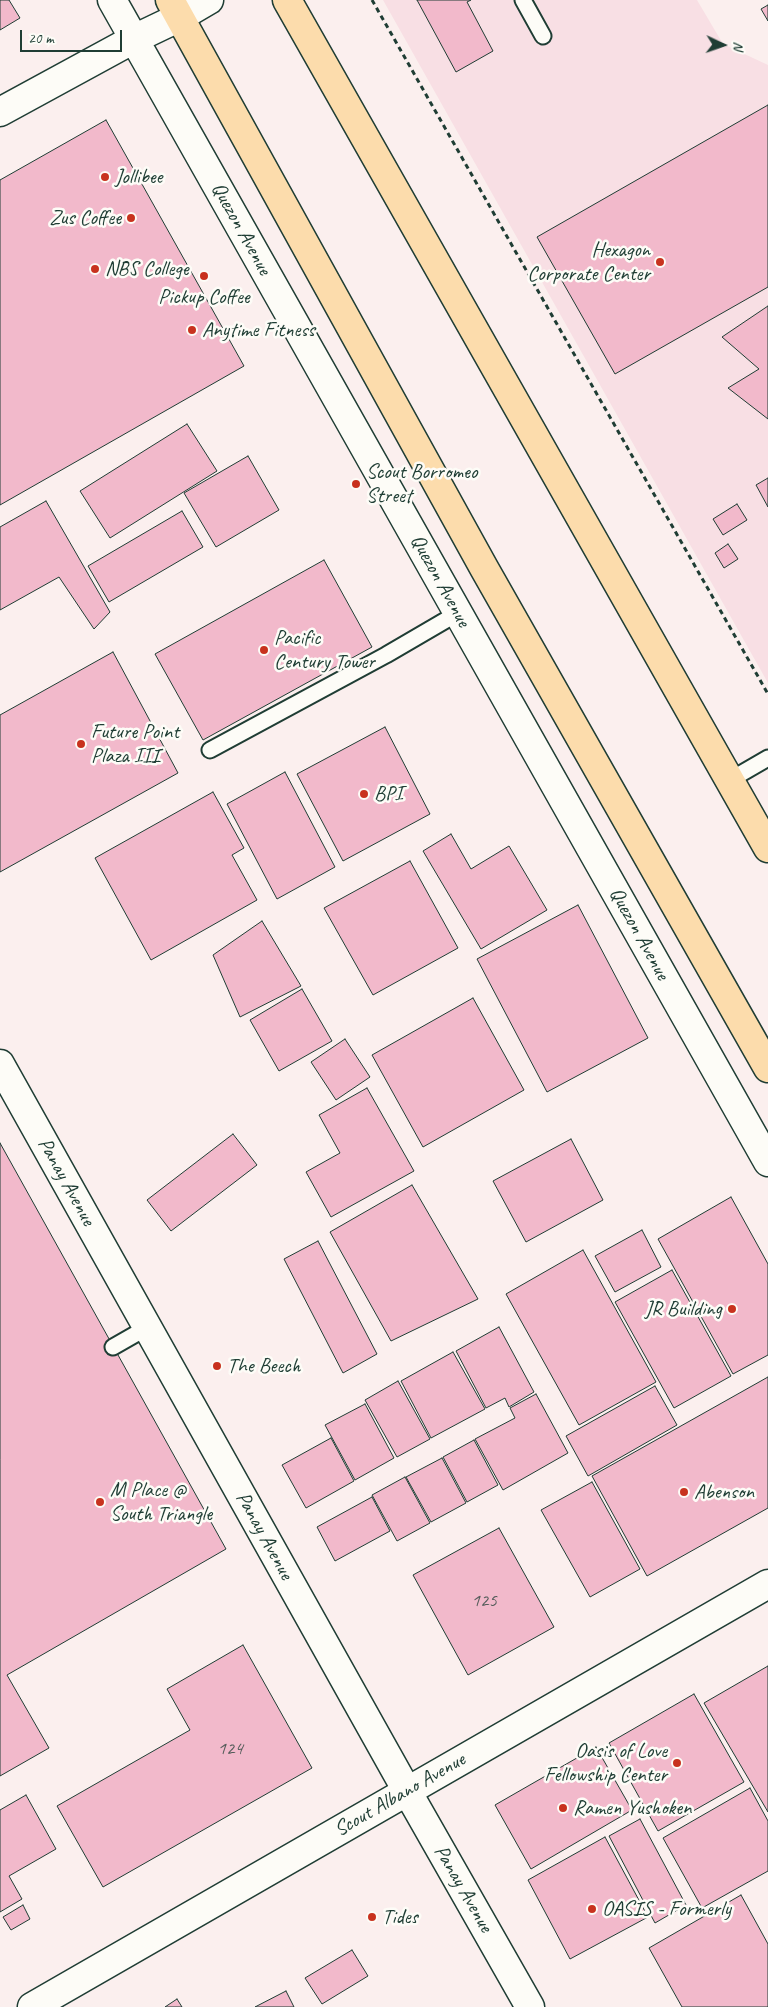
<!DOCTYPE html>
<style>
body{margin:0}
#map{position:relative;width:768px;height:2007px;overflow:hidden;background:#fbefee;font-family:Caveat,sans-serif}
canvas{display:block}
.north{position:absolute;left:698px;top:20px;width:50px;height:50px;-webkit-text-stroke:4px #fdfcf7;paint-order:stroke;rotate:93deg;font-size:14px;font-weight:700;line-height:20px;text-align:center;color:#1f3d34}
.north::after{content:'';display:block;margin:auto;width:18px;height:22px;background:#1f3d34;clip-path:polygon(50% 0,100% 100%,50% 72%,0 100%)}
.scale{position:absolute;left:20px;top:30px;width:102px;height:22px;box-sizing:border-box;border:2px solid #1f3d34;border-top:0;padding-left:6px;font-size:15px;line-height:18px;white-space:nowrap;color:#1f3d34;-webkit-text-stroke:4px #fdfcf7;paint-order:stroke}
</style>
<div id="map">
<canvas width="768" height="2007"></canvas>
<div class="north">N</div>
<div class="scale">20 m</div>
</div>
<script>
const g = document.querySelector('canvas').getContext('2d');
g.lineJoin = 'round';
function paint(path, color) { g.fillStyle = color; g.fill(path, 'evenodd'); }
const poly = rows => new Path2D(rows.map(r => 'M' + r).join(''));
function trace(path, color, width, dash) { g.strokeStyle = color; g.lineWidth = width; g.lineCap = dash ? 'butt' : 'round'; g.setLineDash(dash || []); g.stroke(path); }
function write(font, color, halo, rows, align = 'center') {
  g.font = font + ' Caveat,sans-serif'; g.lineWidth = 5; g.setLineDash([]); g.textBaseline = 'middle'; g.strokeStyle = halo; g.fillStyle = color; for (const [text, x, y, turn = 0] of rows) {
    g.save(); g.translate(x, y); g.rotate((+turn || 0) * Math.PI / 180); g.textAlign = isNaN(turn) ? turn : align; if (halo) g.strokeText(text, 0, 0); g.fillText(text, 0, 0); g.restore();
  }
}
const built = poly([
 [383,0,697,0,723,44,768,65,768,683]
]);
const building = poly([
 [0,0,9,0,20,18,0,30,0,0],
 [417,0,471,0,467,2,493,51,456,72,417,0],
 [768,5,768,21,761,9,768,5],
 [768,105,768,287,615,374,537,237,768,105],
 [106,120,244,366,0,505,0,180,106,120],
 [768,306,768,419,728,388,759,369,722,337,768,306],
 [187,424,217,471,110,538,80,491,187,424],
 [248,456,279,510,216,547,184,493,248,456],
 [768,478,768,507,756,485,768,478],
 [46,501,110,612,94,629,59,577,0,610,0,527,46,501],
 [737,504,747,520,723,535,713,519,737,504],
 [182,511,203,547,109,602,88,566,182,511],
 [728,544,738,559,724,568,715,553,728,544],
 [324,560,372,647,203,740,155,654,324,560],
 [113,652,178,773,0,872,0,715,113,652],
 [385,727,430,814,343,861,297,774,385,727],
 [285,772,335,867,277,899,227,804,285,772],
 [213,792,244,848,232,855,257,900,151,960,95,858,213,792],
 [451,834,471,869,509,846,547,910,481,949,423,851,451,834],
 [410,861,458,948,373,995,324,908,410,861],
 [578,905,648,1038,547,1092,477,959,578,905],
 [262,921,301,986,240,1017,213,955,262,921],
 [302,989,332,1041,279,1071,250,1020,302,989],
 [473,998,524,1090,423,1147,372,1055,473,998],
 [345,1039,370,1077,336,1100,311,1062,345,1039],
 [367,1088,414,1171,331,1217,306,1172,340,1153,319,1115,367,1088],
 [233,1134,257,1165,171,1231,147,1200,233,1134],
 [571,1139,603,1200,526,1242,493,1181,571,1139],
 [0,1143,226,1549,7,1675,49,1748,0,1776,0,1143],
 [412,1185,478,1299,391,1341,330,1232,412,1185],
 [731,1197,768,1264,768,1355,733,1374,658,1239,731,1197],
 [642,1230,661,1267,615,1292,595,1256,642,1230],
 [318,1241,377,1354,343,1373,284,1259,318,1241],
 [583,1250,656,1382,579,1425,506,1294,583,1250],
 [672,1270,731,1376,674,1408,615,1302,672,1270],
 [499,1327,534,1392,509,1407,505,1398,486,1408,456,1351,499,1327],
 [453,1352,485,1409,431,1438,401,1381,453,1352],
 [768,1377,768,1508,647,1576,592,1476,768,1377],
 [398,1381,430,1439,397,1457,365,1400,398,1381],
 [655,1386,677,1425,588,1476,566,1436,655,1386],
 [536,1394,568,1453,503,1490,475,1439,515,1418,510,1408,536,1394],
 [365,1404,394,1458,355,1480,325,1425,365,1404],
 [331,1438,354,1481,306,1508,282,1465,331,1438],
 [474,1440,498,1485,467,1502,443,1457,474,1440],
 [442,1458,466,1503,431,1522,406,1477,442,1458],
 [405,1477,430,1523,397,1541,372,1495,405,1477],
 [592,1482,640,1569,590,1597,541,1510,592,1482],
 [372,1497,390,1531,335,1561,317,1527,372,1497],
 [499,1528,554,1627,468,1675,413,1575,499,1528],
 [243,1645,312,1768,103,1887,57,1806,190,1730,167,1689,243,1645],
 [768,1666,768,1812,704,1703,768,1666],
 [694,1694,744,1782,658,1831,609,1743,694,1694],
 [596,1747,632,1810,531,1869,495,1805,596,1747],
 [750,1788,768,1821,768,1871,702,1908,663,1838,750,1788],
 [26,1795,56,1849,9,1876,22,1899,0,1912,0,1810,26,1795],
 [640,1819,686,1905,655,1923,609,1836,640,1819],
 [605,1837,648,1917,570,1959,528,1880,605,1837],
 [741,1895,768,1944,768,2007,682,2007,649,1948,741,1895],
 [23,1905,30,1919,11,1930,3,1917,23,1905],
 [352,1950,368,1976,322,2004,305,1978,352,1950],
 [286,1991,294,2007,255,2007,286,1991],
 [177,1999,182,2007,165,2007,177,1999]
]);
const path = poly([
 [372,0,768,694]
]);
const lane = poly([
 [523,0,543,36],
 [210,750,386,655,458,613],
 [730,780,768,758],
 [113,1347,148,1327]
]);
const street = poly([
 [0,1064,407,1791,530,2007]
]);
const secondary = poly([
 [112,0,768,1162],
 [0,112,134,39,180,17,209,0],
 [32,2007,768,1584]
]);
const primary = poly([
 [170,0,484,568,768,1068],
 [287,0,768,848]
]);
const markers = [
 [105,177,5,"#c8321e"],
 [131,218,5,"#c8321e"],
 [660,262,5,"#c8321e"],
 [95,269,5,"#c8321e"],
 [204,276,5,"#c8321e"],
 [192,330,5,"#c8321e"],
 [356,484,5,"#c8321e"],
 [264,650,5,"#c8321e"],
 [81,744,5,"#c8321e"],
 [364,794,5,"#c8321e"],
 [732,1309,5,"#c8321e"],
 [217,1366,5,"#c8321e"],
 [684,1492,5,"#c8321e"],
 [100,1502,5,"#c8321e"],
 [677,1763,5,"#c8321e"],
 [563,1808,5,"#c8321e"],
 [592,1909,5,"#c8321e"],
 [372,1917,5,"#c8321e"]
];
const numberNames = [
 ["125",484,1601],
 ["124",230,1749]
];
const poiNames = [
 ["Jollibee",115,177],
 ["Zus Coffee",121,218,"right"],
 ["Hexagon",650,250,"right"],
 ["Corporate Center",650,274,"right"],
 ["NBS College",105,269],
 ["Pickup Coffee",204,297,"center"],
 ["Anytime Fitness",202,330],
 ["Scout Borromeo",366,472],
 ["Street",366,496],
 ["Pacific",274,638],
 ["Century Tower",274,662],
 ["Future Point",91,732],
 ["Plaza III",91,756],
 ["BPI",374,794],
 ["JR Building",722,1309,"right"],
 ["The Beech",227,1366],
 ["M Place @",110,1490],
 ["South Triangle",110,1514],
 ["Abenson",694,1492],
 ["Oasis of Love",667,1751,"right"],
 ["Fellowship Center",667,1775,"right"],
 ["Ramen Yushoken",573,1808],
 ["OASIS - Formerly",602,1909],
 ["Tides",382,1917]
];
const streetNames = [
 ["Quezon Avenue",241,229,61],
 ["Quezon Avenue",440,581,61],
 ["Quezon Avenue",639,934,61],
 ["Panay Avenue",66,1182,61],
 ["Panay Avenue",264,1536,61],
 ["Scout Albano Avenue",400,1795,-30],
 ["Panay Avenue",463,1889,60]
];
paint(built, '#f8dfe4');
paint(building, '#f2b9cb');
trace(building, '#1f3d34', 1);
trace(lane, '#1f3d34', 19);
trace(street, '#1f3d34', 31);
trace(secondary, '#1f3d34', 31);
trace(primary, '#1f3d34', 31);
trace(path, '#1f3d34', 3, [5, 4]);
trace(lane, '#fdfcf7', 15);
trace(street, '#fdfcf7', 28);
trace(secondary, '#fdfcf7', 28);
trace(primary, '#fcdcac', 28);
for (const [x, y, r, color] of markers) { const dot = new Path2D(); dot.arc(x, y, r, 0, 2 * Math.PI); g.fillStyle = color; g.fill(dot); trace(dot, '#fdfcf7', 2); }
write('19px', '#545c5a', null, numberNames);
write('21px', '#1f3d34', '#fdfcf7', poiNames, 'left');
write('21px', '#1f3d34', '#fdfcf7', streetNames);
</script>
